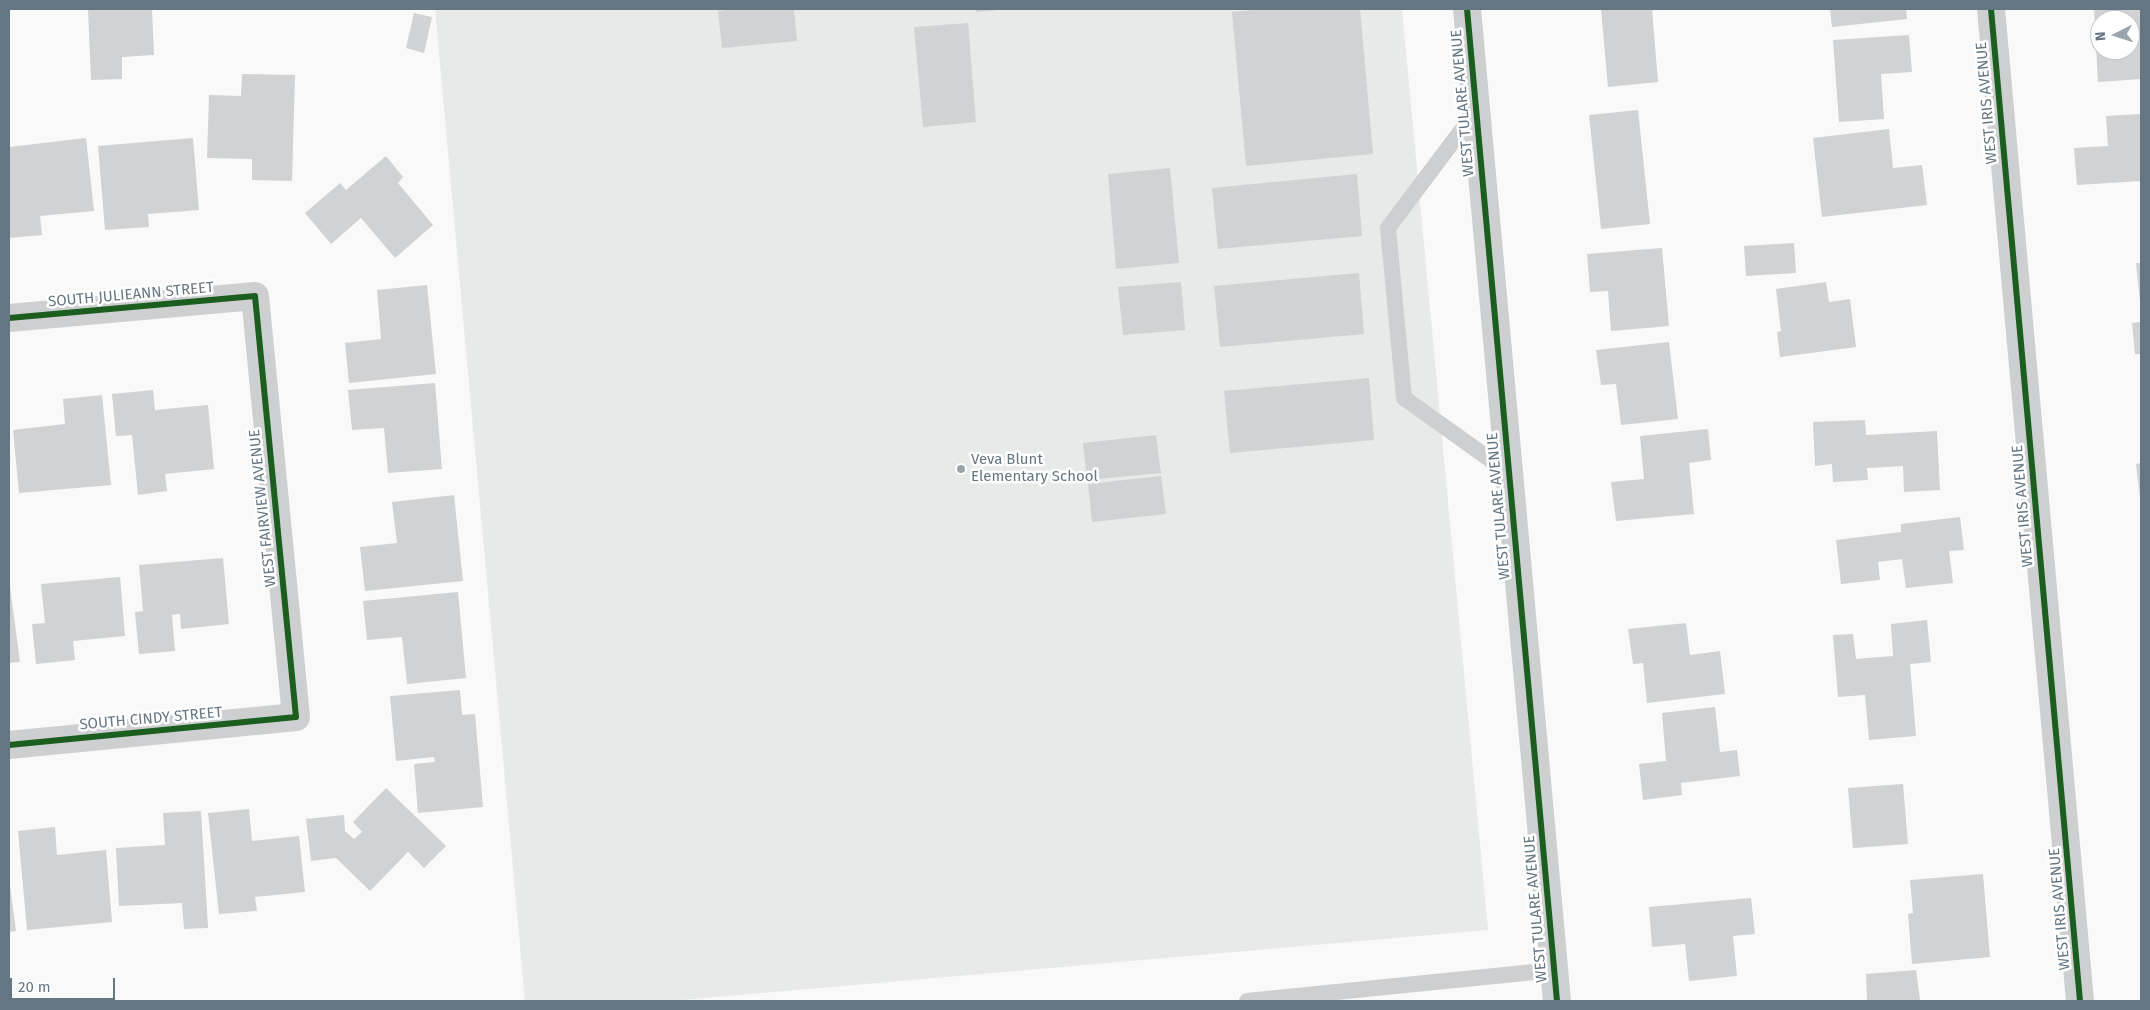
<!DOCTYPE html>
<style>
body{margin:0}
#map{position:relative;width:2150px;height:1010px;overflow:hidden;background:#f9f9f9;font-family:"Fira Sans",sans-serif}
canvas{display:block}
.frame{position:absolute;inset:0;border:10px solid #657683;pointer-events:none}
.north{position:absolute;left:2090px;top:10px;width:50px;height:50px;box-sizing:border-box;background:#fff;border:1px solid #c1c8cd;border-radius:50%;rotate:265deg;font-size:14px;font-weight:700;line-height:20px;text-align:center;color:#657683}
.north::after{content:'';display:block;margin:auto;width:18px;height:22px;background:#99a4ac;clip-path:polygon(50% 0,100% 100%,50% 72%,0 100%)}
.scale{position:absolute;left:10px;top:978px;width:105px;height:22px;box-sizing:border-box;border:2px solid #657683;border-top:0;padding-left:6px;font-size:15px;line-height:18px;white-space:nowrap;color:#657683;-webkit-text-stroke:4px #fff;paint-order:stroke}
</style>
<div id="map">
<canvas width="2150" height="1010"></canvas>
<div class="frame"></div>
<div class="north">N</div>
<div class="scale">20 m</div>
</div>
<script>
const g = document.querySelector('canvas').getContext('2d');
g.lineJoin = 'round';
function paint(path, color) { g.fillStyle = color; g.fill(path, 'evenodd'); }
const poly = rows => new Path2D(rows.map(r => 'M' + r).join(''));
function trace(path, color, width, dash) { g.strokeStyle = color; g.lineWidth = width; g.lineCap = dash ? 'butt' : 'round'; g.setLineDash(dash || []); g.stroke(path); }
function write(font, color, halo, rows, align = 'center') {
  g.font = font + ' "Fira Sans",sans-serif'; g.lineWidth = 5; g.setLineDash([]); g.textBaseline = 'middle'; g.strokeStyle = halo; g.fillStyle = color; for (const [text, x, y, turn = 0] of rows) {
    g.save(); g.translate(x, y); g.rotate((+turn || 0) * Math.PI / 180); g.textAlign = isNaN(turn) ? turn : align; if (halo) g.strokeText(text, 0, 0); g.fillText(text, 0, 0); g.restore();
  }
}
const built = poly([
 [435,9,1402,9,1488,930,670,1001,525,1001]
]);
const building = poly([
 [88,9,152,9,154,55,122,57,122,79,91,80],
 [737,9,794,9,797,41,722,48,718,11],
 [975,9,999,9,999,10,976,12],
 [1267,9,1360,9,1373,154,1246,166,1232,12],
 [1601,9,1652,9,1658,82,1608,87],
 [1830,9,1906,9,1907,19,1832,27],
 [2094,9,2141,9,2141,79,2098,82],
 [2100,20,2130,20,2130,50,2100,50],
 [414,13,432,17,424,53,406,48],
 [968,23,976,122,923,127,914,27],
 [1909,35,1912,72,1881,74,1884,119,1839,122,1833,40],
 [242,74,295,75,292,181,252,180,252,159,207,158,209,95,241,96],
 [1638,110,1650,224,1601,229,1589,115],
 [2141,114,2141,181,2077,185,2074,148,2108,146,2106,116],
 [1889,129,1893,168,1922,165,1927,205,1822,217,1813,138],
 [86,138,94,211,40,216,42,235,9,238,9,147],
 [193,138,199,210,148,214,149,227,105,230,98,146],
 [386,156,403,177,398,183,433,225,395,258,361,218,331,244,305,213,340,183,346,190],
 [1170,168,1179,263,1116,269,1108,174],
 [1357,174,1362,236,1218,249,1212,188],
 [1794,243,1796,273,1746,276,1744,246],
 [1662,248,1669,326,1611,331,1608,291,1590,292,1587,254],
 [2136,263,2141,263,2141,301,2140,301],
 [1359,273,1364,334,1220,347,1214,286],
 [1181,282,1185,330,1123,335,1118,287],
 [1826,282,1829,302,1850,299,1856,347,1780,357,1777,332,1781,331,1776,289],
 [427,285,436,374,349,383,345,343,381,339,377,290],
 [2141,322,2141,354,2135,354,2132,323],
 [1669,342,1678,419,1621,425,1616,384,1601,385,1596,350],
 [1369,378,1374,440,1230,453,1224,391],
 [435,383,442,469,388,473,384,428,352,430,348,390],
 [153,390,155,410,208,405,214,469,165,474,167,491,138,495,132,435,116,436,112,394],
 [102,395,111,485,19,493,13,430,65,424,63,399],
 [1865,420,1866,435,1937,431,1940,490,1904,492,1903,466,1867,468,1868,480,1833,482,1832,464,1815,466,1813,422],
 [1708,429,1711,460,1689,463,1694,514,1616,521,1611,482,1644,479,1640,436],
 [1156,435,1161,473,1087,480,1083,443],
 [2141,463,2141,498,2140,498,2136,464],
 [1161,476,1166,514,1092,522,1088,484],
 [454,495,463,581,365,591,360,547,397,543,392,502],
 [1960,517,1964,550,1949,551,1953,583,1906,588,1902,559,1878,562,1880,580,1841,584,1836,540,1901,532,1901,524],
 [223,558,229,624,181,629,180,614,172,615,175,651,139,654,135,612,143,611,139,565],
 [120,577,125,636,73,641,75,660,36,664,32,624,45,623,41,584],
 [9,579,20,662,9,663],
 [458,592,466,678,407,684,402,637,367,640,363,601],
 [1927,620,1931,662,1910,664,1916,736,1869,740,1865,695,1838,697,1833,635,1853,634,1856,659,1893,656,1891,624],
 [1686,623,1690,655,1720,651,1725,694,1647,703,1643,663,1633,664,1628,629],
 [460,690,462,715,475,714,483,807,418,813,414,764,435,762,434,757,396,761,390,696],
 [1715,707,1720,752,1737,750,1740,776,1681,783,1682,795,1643,800,1639,764,1666,761,1662,713],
 [1903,784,1908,844,1853,848,1848,788],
 [386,788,446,846,424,868,408,852,370,891,336,858,311,861,306,819,344,815,345,831,354,839,362,832,353,822],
 [249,809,252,841,299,836,305,892,255,897,257,911,219,914,208,813],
 [201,811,208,928,184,929,182,903,119,906,116,848,165,845,163,813],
 [55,827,57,855,106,850,112,922,27,930,18,831],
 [1983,874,1990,957,1912,964,1908,914,1913,913,1910,880],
 [9,878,16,931,9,932],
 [1751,898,1755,934,1733,936,1737,976,1689,981,1685,944,1652,947,1649,907],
 [1916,970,1920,1000,1867,1001,1866,974]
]);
const service = poly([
 [1476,111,1388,228,1404,398,1509,473],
 [1247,1001,1554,970]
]);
const minor = poly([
 [1991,9,2080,1001],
 [9,318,255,296,296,717,9,745]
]);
const tertiary = poly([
 [1467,9,1557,1001]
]);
const cycleway = poly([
 [1467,9,1557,1001],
 [1991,9,2080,1001],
 [9,318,255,296,296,717,9,745]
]);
const markers = [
 [961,469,5,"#99a4ac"]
];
const streetNames = [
 ["WEST TULARE AVENUE",1463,103,-95],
 ["WEST IRIS AVENUE",1987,103,-95],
 ["SOUTH JULIEANN STREET",131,295,-5],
 ["WEST TULARE AVENUE",1499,506,-95],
 ["WEST IRIS AVENUE",2023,506,-95],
 ["WEST FAIRVIEW AVENUE",263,508,-96],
 ["SOUTH CINDY STREET",151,719,-5],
 ["WEST TULARE AVENUE",1536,909,-95],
 ["WEST IRIS AVENUE",2060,909,-95]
];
const poiNames = [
 ["Veva Blunt",971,460],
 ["Elementary School",971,477]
];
paint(built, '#e8e9e9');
paint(building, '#d0d2d3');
trace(service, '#cecfd0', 16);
trace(minor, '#cecfd0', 28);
trace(tertiary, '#cecfd0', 28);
trace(cycleway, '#1b5e20', 6);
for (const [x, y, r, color] of markers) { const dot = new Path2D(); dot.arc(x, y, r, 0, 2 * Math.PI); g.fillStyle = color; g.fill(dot); trace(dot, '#fff', 2); }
write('15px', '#657683', '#fff', streetNames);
write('15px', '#657683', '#fff', poiNames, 'left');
</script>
